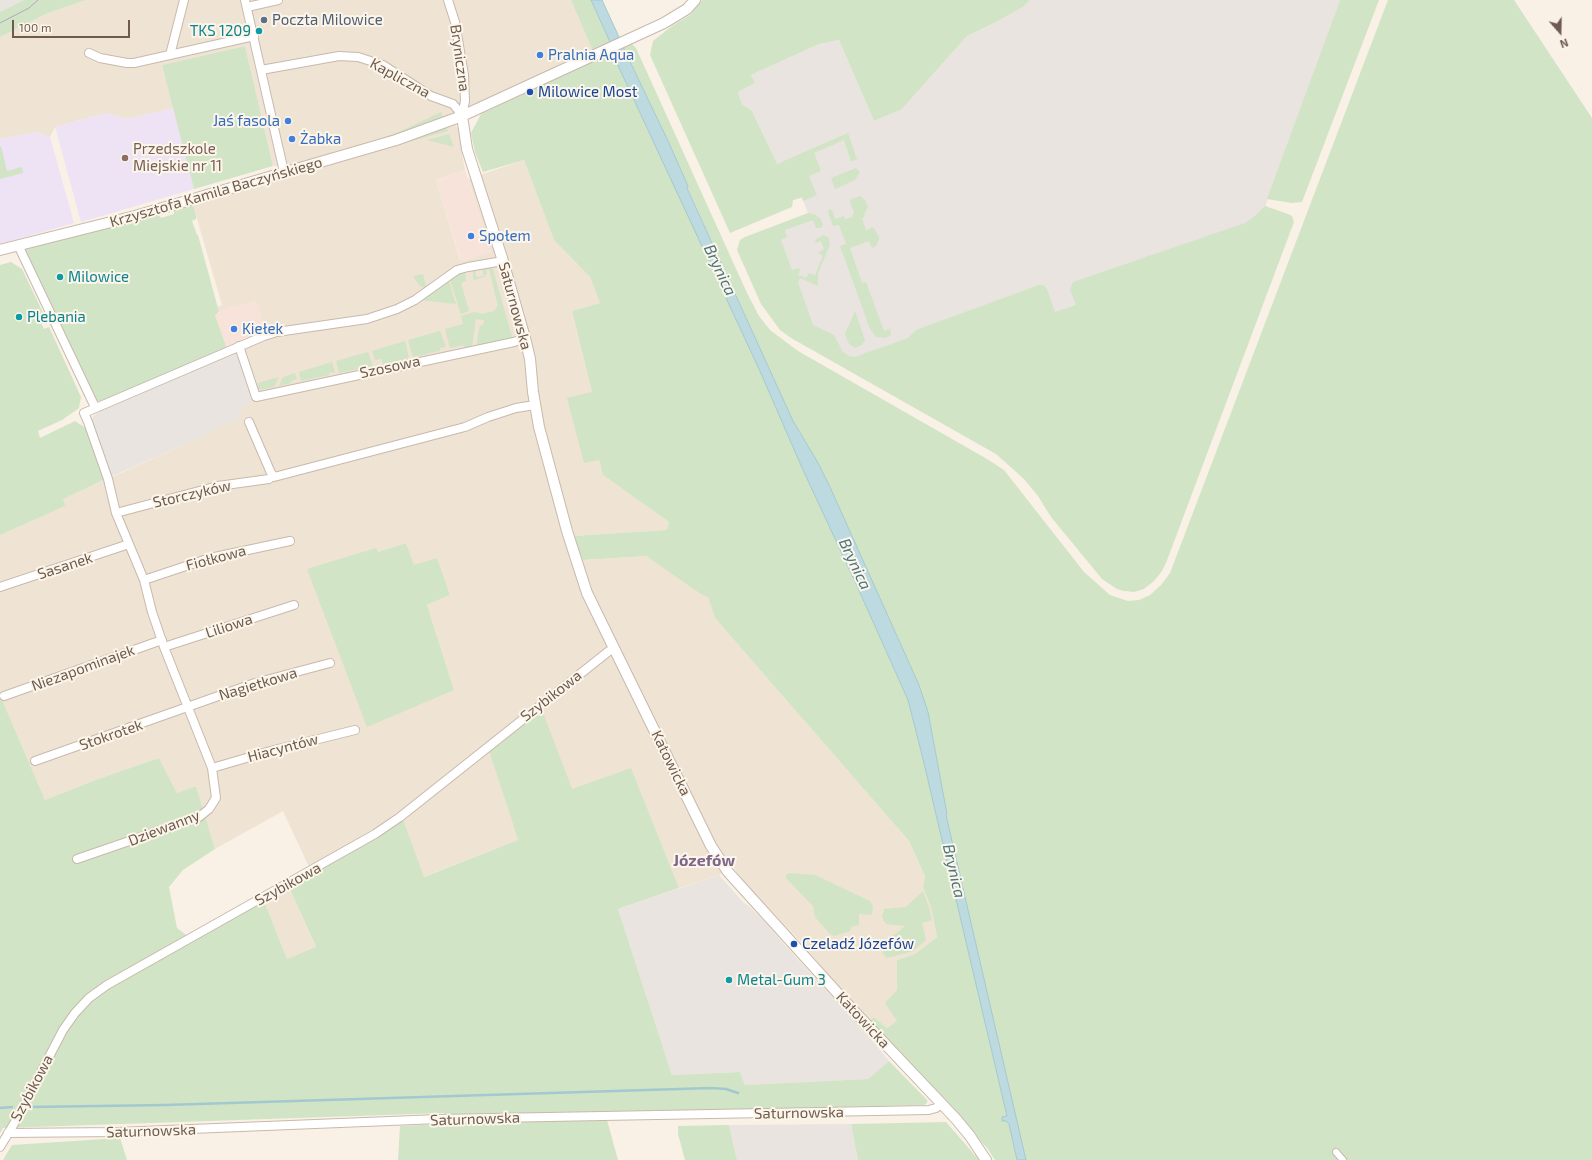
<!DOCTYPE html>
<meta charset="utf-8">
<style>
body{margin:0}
#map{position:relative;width:1592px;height:1160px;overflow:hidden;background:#f9f1e5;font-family:"Exo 2",sans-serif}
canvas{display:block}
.north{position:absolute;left:1540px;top:12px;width:40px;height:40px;-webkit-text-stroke:3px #fcf6ea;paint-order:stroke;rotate:160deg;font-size:11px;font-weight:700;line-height:16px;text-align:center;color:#6e5a4e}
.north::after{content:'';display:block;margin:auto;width:14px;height:18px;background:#6e5a4e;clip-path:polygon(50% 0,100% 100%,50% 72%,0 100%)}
.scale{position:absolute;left:12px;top:20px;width:118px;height:18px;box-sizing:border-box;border:2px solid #6e5a4e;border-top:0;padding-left:5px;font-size:12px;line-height:14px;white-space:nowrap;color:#6e5a4e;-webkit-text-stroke:3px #fcf6ea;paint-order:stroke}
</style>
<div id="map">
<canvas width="1592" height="1160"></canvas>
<div class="north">N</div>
<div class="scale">100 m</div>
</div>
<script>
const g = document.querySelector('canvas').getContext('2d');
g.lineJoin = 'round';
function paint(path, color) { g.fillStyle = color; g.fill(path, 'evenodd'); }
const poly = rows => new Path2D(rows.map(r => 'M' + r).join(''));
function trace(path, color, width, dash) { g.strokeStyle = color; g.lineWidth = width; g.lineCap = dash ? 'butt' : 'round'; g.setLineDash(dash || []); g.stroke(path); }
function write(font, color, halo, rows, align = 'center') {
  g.font = font + ' "Exo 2",sans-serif'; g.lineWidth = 4; g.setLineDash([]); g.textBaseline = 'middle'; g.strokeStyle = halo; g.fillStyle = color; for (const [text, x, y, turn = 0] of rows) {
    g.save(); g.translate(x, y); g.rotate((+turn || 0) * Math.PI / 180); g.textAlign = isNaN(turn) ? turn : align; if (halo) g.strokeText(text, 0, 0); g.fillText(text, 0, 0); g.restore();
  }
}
const residential = poly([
 [86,0,571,0,592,49,451,117,369,145,288,166,273,166,245,46,162,65,174,108,127,119,106,113,55,127,50,137,37,132,0,139,0,37,48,13],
 [450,124,455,125,458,128,461,136,461,148,465,170,436,180,460,260,491,252,468,179,524,160,554,240,590,277,600,303,572,311,592,392,585,462,599,460,603,475,669,522,667,530,573,536,583,560,646,556,701,593,708,597,715,618,909,841,925,876,923,887,931,907,937,937,915,954,897,960,897,1021,887,1028,874,1017,870,1020,861,1013,799,940,749,888,733,867,719,875,679,888,631,769,572,789,489,751,518,840,423,877,403,820,397,812,380,825,309,867,283,811,215,849,196,786,177,793,159,758,98,779,45,800,0,695,0,535,64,506,62,499,195,440,241,417,239,410,237,354,169,382,165,376,227,349,256,301,219,312,217,307,222,305,193,205],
 [406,543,414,566,437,559,450,595,427,605,454,690,376,548,378,552],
 [289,887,316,948,287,959,264,901]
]);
const commercial = poly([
 [465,170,491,252,461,262,436,180],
 [256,301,266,332,227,349,215,315,228,308]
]);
const industrial = poly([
 [0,0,24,0,0,12],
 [1030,0,1340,0,1261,218,1081,306,854,365,810,341,771,232,810,218,802,198,793,200,752,111,742,104,738,92,755,83,751,75,819,44,839,40,874,121,902,109,967,36,996,22,1023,7],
 [237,353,253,396,250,404,239,410,241,417,195,440,110,477,91,424,93,416,101,411],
 [719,875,744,903,749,906,765,922,791,952,868,1035,889,1061,868,1079,745,1085,740,1072,672,1075,618,909],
 [851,1124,858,1160,737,1160,729,1125]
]);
const education = poly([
 [174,108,194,189,81,222,55,127,106,113,127,119],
 [37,132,50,137,74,223,0,244,0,139]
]);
const green = poly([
 [24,0,86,0,48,13,0,37,0,12],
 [571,0,591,0,610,42,596,49,592,49],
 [702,0,1030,0,1023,7,996,22,967,36,902,109,874,121,839,40,819,44,751,75,755,83,738,92,742,104,752,111,777,164,848,133,857,160,851,161,844,140,814,153,821,171,809,176,817,195,803,201,802,197,793,200,792,207,730,233,650,55,653,41,672,26,690,15],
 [1340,0,1379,0,1302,202,1292,203,1267,199],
 [1388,0,1514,0,1592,118,1592,1160,1026,1160,946,815,947,814,928,712,919,685,830,487,817,461,793,421,778,388,687,187,688,186,669,143,623,47,632,44,636,48,747,293,759,316,770,330,798,351,987,459,1004,470,1084,572,1110,595,1128,601,1139,600,1150,595,1161,585,1170,573],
 [245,46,273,166,194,189,162,65],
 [613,52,649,133,673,181,759,369,803,470,857,586,908,700,923,759,1007,1116,1002,1117,1002,1121,1006,1121,1009,1124,1017,1160,995,1160,988,1149,870,1020,874,1017,887,1028,897,1021,885,1003,897,990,897,960,915,954,937,937,931,907,923,887,925,876,909,841,715,618,708,597,701,594,646,556,583,560,573,536,667,530,669,522,603,475,599,460,584,463,567,398,592,392,572,311,600,303,590,277,554,240,524,160,483,172,475,152,471,133,481,114],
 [441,112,443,118,415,129,379,141,379,139,401,131],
 [446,126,448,131,340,161],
 [449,134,454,147,427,140],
 [0,146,1,146,7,171,22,167,23,173,0,179],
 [856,168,860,172,855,180,835,189,831,178],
 [860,196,865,200,868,207,864,214,865,216,862,218,866,230,870,229,871,227,874,228,879,237,879,240,876,246,872,248,869,241,850,248,862,283,866,282,884,331,890,329,891,335,885,338,876,337,870,329,840,246,846,244,839,225,833,226,828,213,829,209,832,210,835,219,844,216,845,219,852,217,854,213,850,202,851,199],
 [191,204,193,205,196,216,196,219,192,221,197,235,198,235,219,312,215,315,227,349,103,403,96,400,29,261,24,250,25,248,157,213,161,218,174,214,174,208],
 [1265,206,1288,214,1292,216,1294,222,1166,563,1162,571,1154,581,1144,589,1134,592,1124,591,1117,589,1102,579,1051,517,1038,496,1024,479,996,454,791,338,780,330,761,304,737,250,740,240,745,237,808,213,814,214,820,218,823,225,821,228,816,228,813,220,785,230,787,237,781,240,792,270,799,268,800,270,798,275,806,278,809,273,815,275,823,256,818,253,824,249,821,241,816,243,815,240,823,235,828,237,830,243,829,247,818,273,818,286,800,278,798,282,813,325,834,335,843,352,849,356,855,357,908,338,916,330,1039,285,1043,285,1047,289,1055,312,1076,305,1070,290,1073,282,1245,223,1255,216],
 [11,262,22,269,46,319,41,321,42,325,44,329,49,327,81,397,79,408,62,420,38,431,40,438,75,421,87,429,106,479,63,499,65,506,0,535,0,265],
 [492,266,513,340,478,346,477,341,479,329,480,326,483,325,484,320,476,319,472,346,465,348,464,345,450,348,445,329,463,324,461,316,475,312,482,314,494,311,498,306,489,269,486,270,487,273,484,277,474,280,473,278,473,269,478,268,479,270,475,271,476,277,484,276,482,269],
 [465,271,466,281,461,283,469,311,461,314,449,277,457,273],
 [423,274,427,289,420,286,413,276],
 [448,278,456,304,419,300],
 [855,311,865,340,862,345,855,348,849,344,845,334],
 [440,331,446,347,440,348,440,351,413,357,408,340],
 [405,341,409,358,383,364,381,359,375,360,372,351],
 [368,352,373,366,339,373,336,361],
 [332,362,335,372,329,373,329,375,301,381,299,372],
 [295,373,297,379,291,381,291,383,279,386,283,377],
 [279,377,274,387,258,390,258,383],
 [406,543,414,565,437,558,450,595,427,605,454,690,367,727,307,569,376,548,378,552],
 [0,695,45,800,98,779,159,758,177,793,196,786,215,849,183,870,169,887,177,928,194,941,264,901,287,959,316,947,289,887,385,833,403,820,424,877,518,840,489,751,542,710,572,789,631,768,679,888,618,909,672,1075,740,1072,745,1085,868,1079,889,1061,927,1100,927,1103,924,1105,841,1107,607,1120,618,1160,398,1160,400,1126,445,1124,444,1113,3,1128,0,1133],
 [790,873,815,875,870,901,873,906,872,915,859,914,859,925,851,927,850,931,834,936,830,934,815,917,813,906,786,878,786,875],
 [923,891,929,907,932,920,922,923,926,940,913,951,887,958,883,954,882,948,884,943,905,926,886,924,882,917,884,909,906,907],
 [946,1122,979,1160,858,1160,851,1124],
 [729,1125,737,1160,685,1160,678,1134,678,1126],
 [120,1138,127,1160,3,1160,12,1145]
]);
const water = poly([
 [591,0,602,0,619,37,610,42,591,0],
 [623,47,669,143,688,186,687,188,778,388,793,421,817,461,830,487,919,685,928,712,947,814,946,815,1026,1160,1017,1160,1009,1124,1006,1121,1002,1121,1002,1117,1007,1116,923,759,908,700,857,586,803,470,759,369,615,59,613,52,623,47]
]);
const stream = poly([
 [31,1107,166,1105,711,1088,726,1089,738,1093],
 [0,1108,12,1107]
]);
const pedestrian = poly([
 [1336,1152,1343,1160]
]);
const minor = poly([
 [245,0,284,172],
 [448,0,455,22,464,75,465,101,462,116],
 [247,7,278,0],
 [89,53,100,58,127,63,134,63,254,36],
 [170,55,184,0],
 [261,70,339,56,358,57,383,65,431,96,453,104,458,110,462,116],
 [18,245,95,407],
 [239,346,256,397,514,342,525,338],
 [249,422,271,473,274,477,465,427,488,417,516,408,535,405],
 [116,513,218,486,269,479],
 [144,580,210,558,290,541],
 [0,587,129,544],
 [164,647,294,605],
 [4,696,162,640],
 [35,761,255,683,330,663],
 [212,768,274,750,355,730],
 [77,859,199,817,209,809,216,798,212,768,164,647,152,612,144,580,116,513,108,479,88,422,84,413,264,336,277,332,367,319,397,309,415,300,457,270,468,267,503,261],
 [8,1133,117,1132,439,1119,929,1110,936,1108,941,1104],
 [0,1147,15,1122,63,1030,75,1013,89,998,107,985,375,834,400,817,609,651,614,649]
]);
const tertiary = poly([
 [462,116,467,149,503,261,525,338,530,359,533,392,539,427,567,531,576,559,587,593,609,638,711,846,728,872,852,1009,956,1119,970,1136,986,1160],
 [0,250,135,216,396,140,462,116,664,23,687,9,695,0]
]);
const tram = poly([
 [0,23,29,8,38,0]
]);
const markers = [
 [264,20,4,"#5c6f8a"],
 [259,31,4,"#0f9aa8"],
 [540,55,4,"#3f7fe0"],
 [530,92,4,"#1a4fb4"],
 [288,121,4,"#3f7fe0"],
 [292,139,4,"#3f7fe0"],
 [125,158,4,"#8d6e63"],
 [471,236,4,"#3f7fe0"],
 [60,277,4,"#0f9aa8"],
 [19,317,4,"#0f9aa8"],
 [234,329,4,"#3f7fe0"],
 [794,944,4,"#1a4fb4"],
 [729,980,4,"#0f9aa8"]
];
const serviceNames = [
 ["Poczta Milowice",272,20]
];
const cultureNames = [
 ["TKS 1209",251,31,"right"],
 ["Milowice",68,277],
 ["Plebania",27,317],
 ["Metal-Gum 3",737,980]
];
const shopNames = [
 ["Pralnia Aqua",548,55],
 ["Jaś fasola",280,121,"right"],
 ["Żabka",300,139],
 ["Społem",479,236],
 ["Kiełek",242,329]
];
const streetNames = [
 ["Bryniczna",460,58,82],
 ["Kapliczna",400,78,29],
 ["Krzysztofa Kamila Baczyńskiego",216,192,-16],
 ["Saturnowska",515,306,75],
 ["Szosowa",390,367,-12],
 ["Storczyków",192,494,-13],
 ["Fiołkowa",216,558,-15],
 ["Sasanek",65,566,-18],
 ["Liliowa",229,626,-18],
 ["Niezapominajek",83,668,-20],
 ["Nagietkowa",258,684,-17],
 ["Szybikowa",551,696,-38],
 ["Stokrotek",111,735,-19],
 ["Hiacyntów",283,748,-15],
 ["Katowicka",671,763,64],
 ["Dziewanny",164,828,-21],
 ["Szybikowa",288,884,-29],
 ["Katowicka",863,1020,47],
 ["Szybikowa",32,1088,-62],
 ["Saturnowska",799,1113,-1],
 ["Saturnowska",475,1119,-2],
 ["Saturnowska",151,1131,-2]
];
const transitNames = [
 ["Milowice Most",538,92],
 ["Czeladź Józefów",802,944]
];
const educationNames = [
 ["Przedszkole",133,149],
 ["Miejskie nr 11",133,166]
];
const waterNames = [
 ["Brynica",720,270,65],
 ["Brynica",855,564,65],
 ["Brynica",954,871,77]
];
const neighbourhoodNames = [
 ["Józefów",704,861]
];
paint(residential, '#efe3d4');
paint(commercial, '#f8e3da');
paint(industrial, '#e9e4df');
paint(education, '#eee2f5');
paint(green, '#d1e4c5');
paint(water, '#bcdadf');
trace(water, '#a4c8d0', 1);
trace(stream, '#a4c8d0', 2.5);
trace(pedestrian, '#c8b9ad', 8);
trace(minor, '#c8b9ad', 10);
trace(tertiary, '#c8b9ad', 12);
trace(pedestrian, '#fff', 6);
trace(minor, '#fff', 8);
trace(tertiary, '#fff', 10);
trace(tram, '#b4a5c0', 1);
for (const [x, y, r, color] of markers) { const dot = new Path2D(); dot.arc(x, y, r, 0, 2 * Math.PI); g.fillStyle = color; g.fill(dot); trace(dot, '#fcf6ea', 1.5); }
write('15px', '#4e5e75', '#fcf6ea', serviceNames, 'left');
write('15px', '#0d838f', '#fcf6ea', cultureNames, 'left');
write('15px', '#366cbe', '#fcf6ea', shopNames, 'left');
write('15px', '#6e5a4e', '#fcf6ea', streetNames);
write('15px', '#164399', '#fcf6ea', transitNames, 'left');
write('15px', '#785e54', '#fcf6ea', educationNames, 'left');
write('italic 16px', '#4b757f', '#fcf6ea', waterNames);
write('bold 16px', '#7e668b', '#fcf6ea', neighbourhoodNames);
</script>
